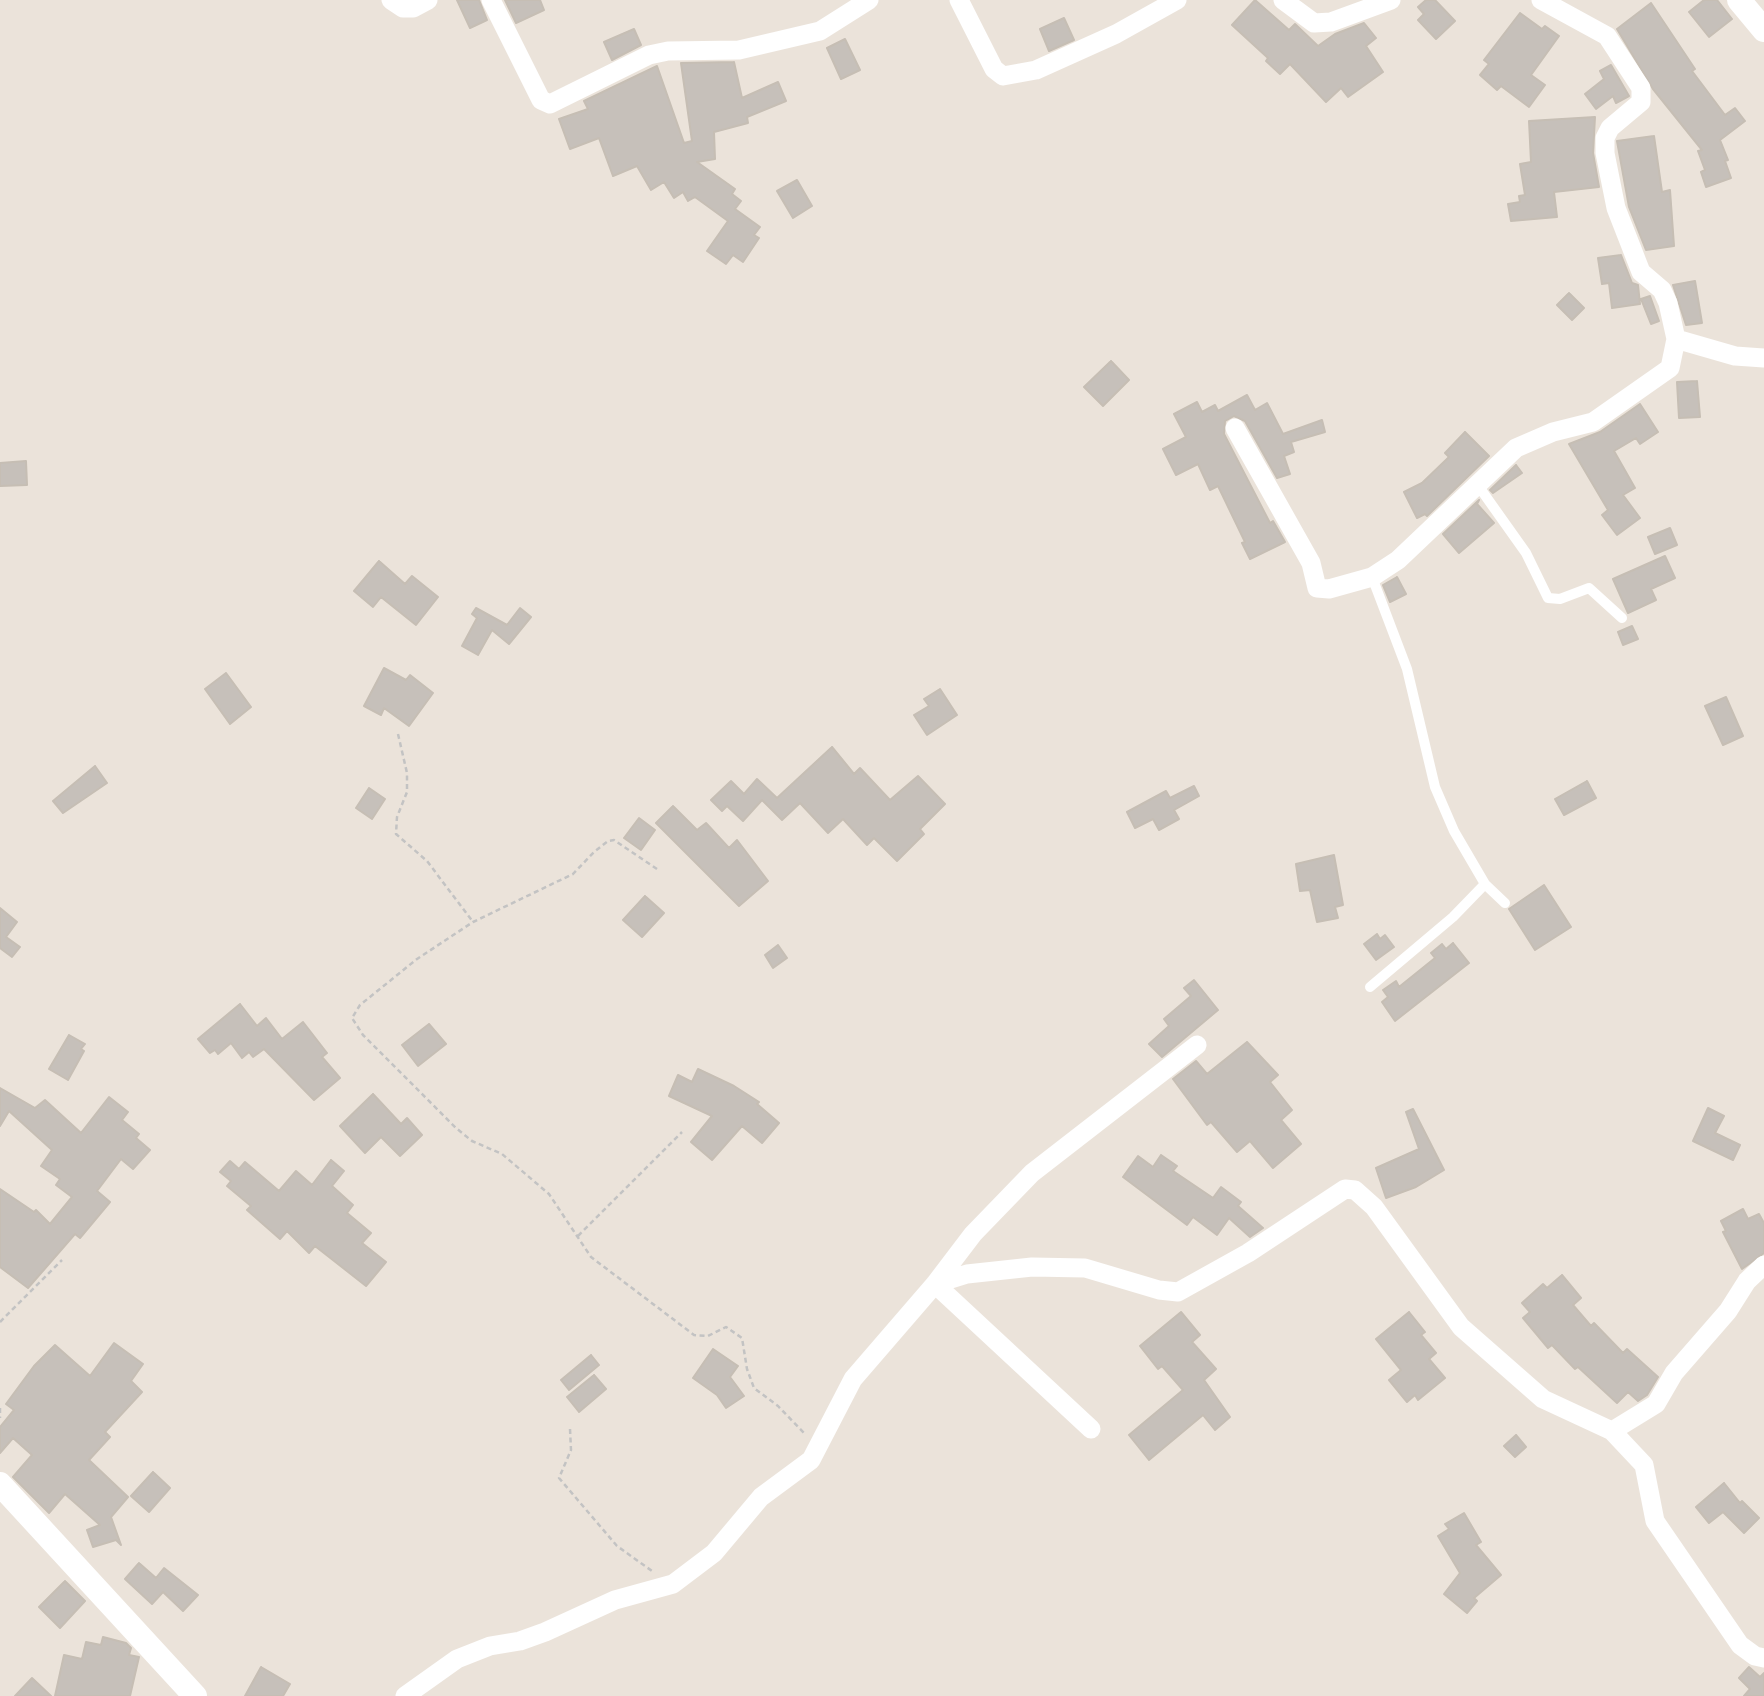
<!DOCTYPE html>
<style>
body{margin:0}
canvas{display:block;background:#ebe3da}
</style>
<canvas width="1764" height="1696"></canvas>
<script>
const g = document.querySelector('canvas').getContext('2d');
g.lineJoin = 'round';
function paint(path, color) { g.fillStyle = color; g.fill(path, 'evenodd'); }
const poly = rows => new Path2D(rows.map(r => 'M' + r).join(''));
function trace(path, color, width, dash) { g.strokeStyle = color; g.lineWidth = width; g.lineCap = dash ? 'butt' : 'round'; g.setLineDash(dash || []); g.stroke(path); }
const building = poly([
 [457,0,479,0,487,20,470,28,457,0],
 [505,0,540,0,544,10,516,23,505,0],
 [1255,0,1289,30,1295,24,1318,46,1335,34,1364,23,1376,38,1366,46,1383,72,1348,97,1341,88,1326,102,1290,64,1280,74,1266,61,1268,58,1232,25,1255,0],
 [1426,0,1435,0,1455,21,1436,39,1418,20,1424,14,1418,7,1426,0],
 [1704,0,1717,0,1732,19,1709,37,1689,12,1704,0],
 [1651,3,1695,69,1692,71,1725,115,1735,108,1745,121,1720,140,1728,160,1725,161,1731,178,1706,187,1701,172,1705,170,1698,151,1702,150,1653,89,1617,29,1651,3],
 [1520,13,1542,29,1545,26,1559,36,1531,75,1545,85,1529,107,1501,86,1497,90,1480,75,1489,64,1484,60,1520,13],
 [1064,18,1074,40,1049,51,1040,29,1064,18],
 [634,29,641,45,612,60,604,42,634,29],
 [845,39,860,70,841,79,827,48,845,39],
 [734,62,742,98,778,82,786,101,747,117,748,123,714,132,715,159,697,162,735,189,732,194,741,201,735,209,760,227,754,235,759,238,743,262,733,255,726,264,707,251,728,221,695,197,688,201,683,192,674,198,664,182,651,190,637,166,613,176,599,138,570,149,559,119,588,109,584,101,657,66,684,143,692,141,681,63,734,62],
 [1611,65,1629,96,1616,103,1613,96,1596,109,1585,94,1604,79,1600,71,1611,65],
 [1595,117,1593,153,1599,187,1554,192,1557,217,1511,221,1508,204,1520,202,1519,196,1525,195,1520,164,1531,162,1529,121,1595,117],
 [1654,136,1662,192,1670,190,1674,246,1646,250,1629,207,1617,141,1654,136],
 [797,180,812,206,793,218,777,191,797,180],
 [1621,255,1632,283,1638,285,1640,304,1612,308,1609,283,1602,284,1598,258,1621,255],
 [1695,281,1702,323,1686,325,1673,285,1695,281],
 [1569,293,1584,308,1572,320,1557,305,1569,293],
 [1650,296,1659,321,1651,324,1641,299,1650,296],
 [1111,361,1129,380,1103,406,1084,387,1111,361],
 [1697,381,1700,417,1679,418,1677,382,1697,381],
 [1247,395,1255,410,1267,403,1283,434,1322,420,1325,432,1291,442,1294,452,1284,456,1290,474,1277,478,1245,421,1234,416,1225,421,1224,434,1270,523,1273,521,1285,542,1250,559,1242,543,1245,542,1218,486,1210,490,1198,464,1176,475,1163,449,1186,437,1174,414,1197,402,1202,412,1215,405,1218,411,1247,395],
 [1640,404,1658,432,1640,444,1636,438,1614,451,1635,488,1623,495,1640,518,1617,535,1602,515,1608,510,1569,444,1600,432,1640,404],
 [1465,432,1489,456,1427,516,1425,514,1417,518,1404,492,1422,483,1449,457,1445,453,1465,432],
 [26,461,27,485,0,486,0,463,26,461],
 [1516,465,1522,473,1493,493,1490,490,1516,465],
 [1479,500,1477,504,1494,523,1459,553,1443,534,1479,500],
 [1670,528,1677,545,1655,554,1648,537,1670,528],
 [1665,556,1675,578,1651,589,1656,600,1628,613,1613,579,1665,556],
 [379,561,405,584,412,576,438,597,416,625,381,597,373,607,354,591,379,561],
 [1397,577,1406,594,1390,602,1383,585,1397,577],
 [476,608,507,625,520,608,531,617,509,644,492,630,478,655,462,646,477,618,472,614,476,608],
 [1632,626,1638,639,1623,645,1618,632,1632,626],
 [384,668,406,680,410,675,433,693,409,726,384,708,381,715,364,706,384,668],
 [226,673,251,707,230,724,205,689,226,673],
 [940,689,957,715,927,735,914,715,929,706,924,699,940,689],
 [1726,697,1743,736,1723,745,1705,706,1726,697],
 [832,747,854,774,860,768,890,800,918,776,945,804,920,829,924,834,897,861,874,838,867,845,843,819,828,833,800,803,782,820,762,800,743,821,727,806,722,811,711,800,731,781,744,794,757,779,777,798,832,747],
 [95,766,107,783,63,813,53,801,95,766],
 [1587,781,1596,798,1564,815,1555,799,1587,781],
 [1194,786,1199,796,1174,810,1179,819,1159,830,1153,819,1135,828,1127,812,1166,791,1170,798,1194,786],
 [369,788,385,799,372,819,356,808,369,788],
 [673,806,697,830,706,823,729,848,737,840,768,881,739,906,656,823,673,806],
 [639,818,655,830,641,850,624,838,639,818],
 [1334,855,1343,905,1335,907,1338,918,1317,922,1310,890,1300,891,1296,864,1334,855],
 [1544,885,1571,927,1535,950,1509,909,1544,885],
 [645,896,664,913,642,937,623,920,645,896],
 [0,908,17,922,6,937,20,947,12,957,0,948,0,908],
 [1377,934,1380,939,1385,935,1394,947,1376,960,1364,944,1377,934],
 [1453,943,1469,963,1395,1021,1382,1002,1388,997,1383,990,1396,981,1399,987,1435,958,1431,953,1442,944,1446,949,1453,943],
 [778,945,787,958,773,968,765,955,778,945],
 [1194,980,1218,1010,1162,1057,1149,1044,1169,1026,1164,1019,1191,996,1184,988,1194,980],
 [240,1004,257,1026,266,1018,282,1039,303,1022,327,1053,322,1057,340,1078,314,1100,264,1049,253,1057,249,1052,242,1058,231,1043,218,1054,215,1050,210,1053,198,1039,240,1004],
 [429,1024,446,1044,418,1066,402,1045,429,1024],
 [69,1035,85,1044,81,1049,84,1051,68,1080,49,1069,69,1035],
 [1247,1042,1278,1075,1270,1082,1292,1110,1281,1120,1301,1144,1273,1168,1250,1141,1237,1152,1211,1122,1207,1125,1173,1079,1196,1061,1207,1074,1247,1042],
 [698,1069,734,1086,759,1102,757,1104,779,1123,762,1143,742,1126,712,1160,691,1142,712,1116,669,1096,678,1075,692,1082,698,1069],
 [0,1088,35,1108,45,1100,81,1133,109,1097,128,1112,122,1120,139,1134,136,1138,150,1150,133,1169,121,1159,97,1191,110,1202,80,1238,75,1234,28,1288,0,1267,0,1189,34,1212,36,1210,50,1224,72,1197,56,1185,60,1179,41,1166,52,1150,9,1111,0,1126,0,1088],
 [373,1094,401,1124,407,1118,422,1135,400,1156,381,1137,365,1153,340,1126,373,1094],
 [1708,1108,1724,1116,1715,1133,1740,1145,1733,1160,1693,1141,1708,1108],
 [1413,1109,1444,1170,1416,1187,1386,1198,1376,1168,1419,1149,1406,1112,1413,1109],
 [1161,1155,1177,1166,1173,1171,1213,1198,1221,1187,1241,1202,1238,1206,1263,1228,1250,1237,1229,1218,1217,1235,1193,1217,1187,1225,1123,1177,1138,1156,1153,1167,1161,1155],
 [331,1160,344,1171,332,1186,353,1205,347,1213,371,1233,362,1243,386,1262,366,1286,315,1246,309,1253,287,1231,280,1239,247,1210,251,1206,227,1186,231,1181,220,1172,230,1161,239,1169,245,1162,279,1191,296,1171,312,1185,331,1160],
 [1743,1209,1748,1219,1759,1214,1764,1223,1764,1253,1742,1269,1723,1232,1726,1231,1721,1221,1743,1209],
 [1562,1275,1581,1298,1573,1305,1591,1326,1594,1323,1623,1353,1627,1349,1658,1377,1647,1395,1638,1401,1628,1392,1617,1403,1578,1367,1575,1369,1552,1345,1548,1348,1523,1318,1530,1312,1522,1303,1543,1284,1547,1288,1562,1275],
 [1181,1312,1200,1335,1192,1342,1216,1369,1204,1380,1230,1417,1215,1430,1203,1415,1149,1460,1129,1435,1183,1390,1162,1366,1158,1369,1140,1346,1181,1312],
 [1409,1312,1425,1332,1421,1335,1436,1353,1429,1359,1445,1378,1418,1400,1415,1395,1407,1402,1389,1380,1401,1370,1376,1339,1409,1312],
 [114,1343,143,1364,131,1381,142,1392,105,1432,110,1437,89,1460,128,1497,111,1517,121,1545,116,1540,93,1547,87,1530,100,1525,65,1494,49,1513,13,1477,32,1455,13,1438,0,1453,0,1427,14,1410,6,1404,34,1366,55,1345,90,1376,114,1343],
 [713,1349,738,1366,730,1377,744,1396,726,1408,717,1395,693,1378,713,1349],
 [591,1355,599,1365,569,1390,561,1380,591,1355],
 [594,1375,606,1389,579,1412,567,1397,594,1375],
 [1516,1435,1526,1447,1515,1457,1504,1446,1516,1435],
 [153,1472,170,1488,149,1512,131,1496,153,1472],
 [1724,1483,1740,1503,1742,1501,1759,1518,1744,1533,1723,1512,1709,1523,1696,1507,1724,1483],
 [1464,1513,1481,1542,1476,1545,1501,1575,1474,1598,1477,1601,1467,1613,1444,1594,1460,1573,1438,1536,1449,1529,1445,1524,1464,1513],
 [139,1563,156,1578,164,1568,198,1595,183,1611,163,1592,152,1604,125,1579,139,1563],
 [65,1581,85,1601,60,1628,39,1607,65,1581],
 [103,1637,126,1643,131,1648,129,1655,139,1657,130,1696,55,1696,64,1655,82,1659,86,1642,101,1645,103,1637],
 [261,1667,290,1684,283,1696,245,1696,261,1667],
 [1749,1667,1760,1677,1764,1673,1764,1696,1744,1696,1750,1689,1739,1678,1749,1667],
 [32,1678,51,1696,15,1696,32,1678]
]);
const path = poly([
 [398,734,407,773,407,792,397,817,396,834,427,861,473,922],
 [657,869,614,840,608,841,594,852,573,874,473,922,417,959,360,1005,352,1018,363,1035,456,1128,472,1141,502,1154,549,1194,591,1257,694,1335,708,1336,726,1327,742,1338,747,1369,754,1388,778,1406,805,1434],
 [578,1236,682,1132],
 [0,1322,62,1260],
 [0,1408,0,1418],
 [570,1429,571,1450,559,1478,617,1546,652,1571]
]);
const service = poly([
 [1477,484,1526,553,1548,598,1560,599,1589,588,1622,618],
 [1372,577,1407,669,1435,787,1454,831,1485,884,1505,903],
 [1370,987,1453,917,1485,884]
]);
const minor = poly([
 [391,0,403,8,413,8,428,0],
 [491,0,541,100,550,104,649,55,668,51,739,50,820,31,869,0],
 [959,0,994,69,1003,76,1036,70,1116,34,1177,0],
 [1283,0,1314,23,1331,22,1391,0],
 [1676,339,1735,356,1764,358],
 [1235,428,1311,563,1317,588,1329,589,1372,577,1398,560,1516,448,1553,432,1593,422,1670,368,1676,339,1668,303,1662,290,1641,272,1616,208,1605,153,1605,138,1610,128,1641,102,1641,88,1607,36,1541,0],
 [1091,1429,935,1284,967,1274,1032,1267,1085,1268,1159,1290,1178,1292,1248,1253,1345,1189,1355,1190,1374,1207,1461,1327,1543,1399,1612,1431,1644,1465,1655,1521,1740,1645,1755,1656,1764,1658],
 [1612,1431,1656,1404,1674,1373,1728,1311,1747,1281,1764,1265],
 [405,1696,457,1659,490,1646,520,1641,545,1632,615,1600,673,1584,714,1553,761,1497,811,1460,853,1379,935,1284,973,1234,1032,1173,1197,1045]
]);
const tertiary = poly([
 [1739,0,1764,30],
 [0,1484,195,1696]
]);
paint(building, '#c6c0ba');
trace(building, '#c6beb4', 2);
trace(path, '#c3c3c3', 2.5, [5, 3.5]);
trace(service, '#fff', 10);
trace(minor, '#fff', 19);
trace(tertiary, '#fff', 24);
</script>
